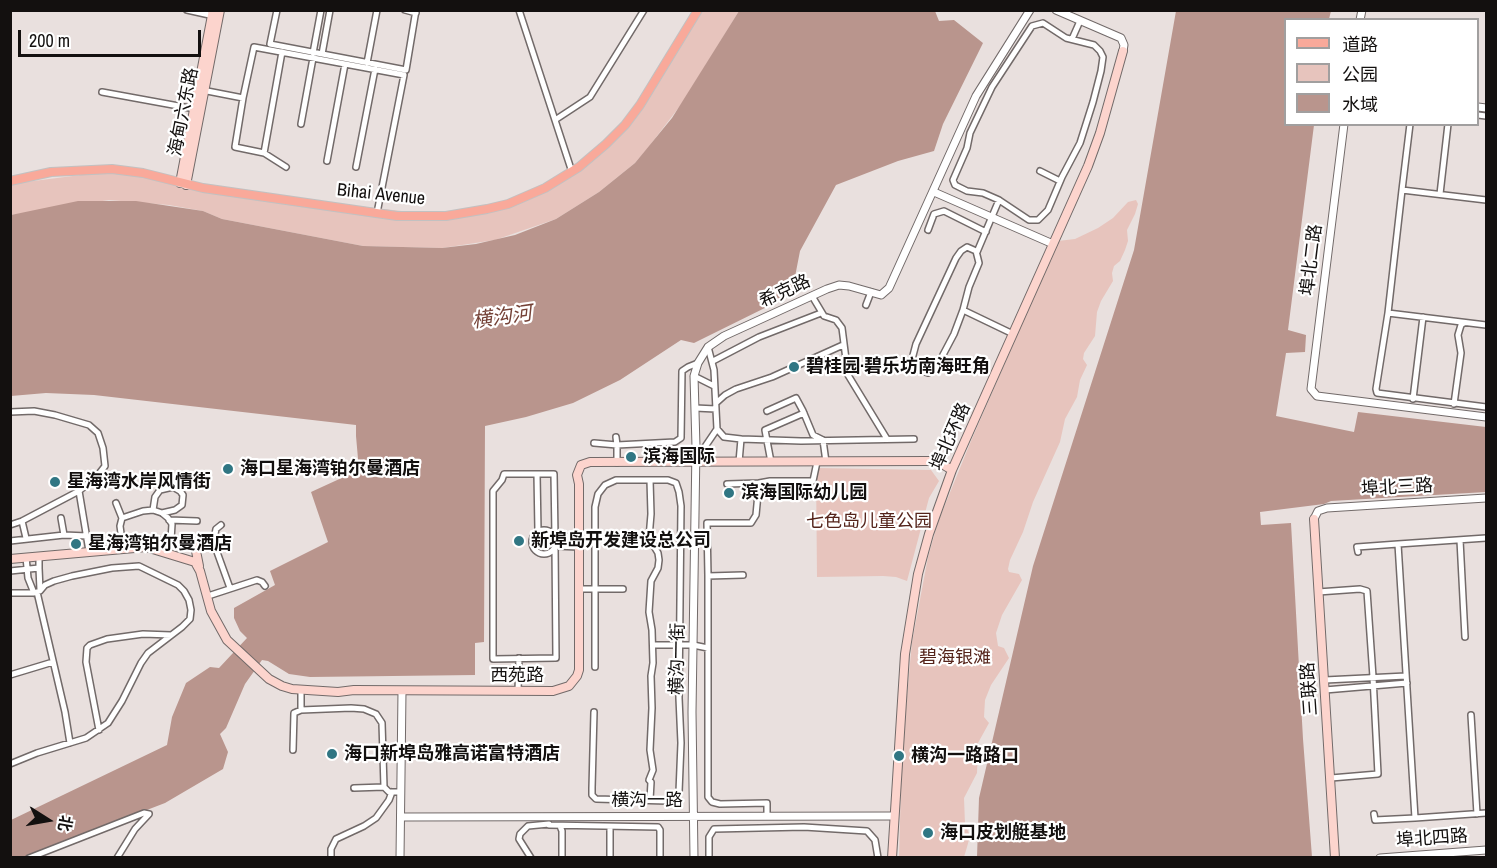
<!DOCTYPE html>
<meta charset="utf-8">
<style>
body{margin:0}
#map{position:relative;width:1497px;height:868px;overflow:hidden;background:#e9e0de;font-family:"Archivo Narrow","Noto Sans SC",sans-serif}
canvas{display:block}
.frame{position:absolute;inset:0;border:12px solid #13100f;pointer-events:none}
.legend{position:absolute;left:1284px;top:18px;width:195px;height:108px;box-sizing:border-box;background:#fff;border:2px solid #a19f9f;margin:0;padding:8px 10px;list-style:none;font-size:18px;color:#13100f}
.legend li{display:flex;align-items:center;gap:12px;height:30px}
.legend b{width:30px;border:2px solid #a19f9f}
.north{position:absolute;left:18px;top:790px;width:60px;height:60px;-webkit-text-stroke:4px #fff;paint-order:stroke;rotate:101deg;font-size:16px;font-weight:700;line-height:24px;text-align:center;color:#13100f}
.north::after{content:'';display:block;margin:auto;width:21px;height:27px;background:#13100f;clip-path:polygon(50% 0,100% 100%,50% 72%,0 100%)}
.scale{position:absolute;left:18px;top:30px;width:183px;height:27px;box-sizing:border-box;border:3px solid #13100f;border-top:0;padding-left:8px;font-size:18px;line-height:21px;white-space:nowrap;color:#13100f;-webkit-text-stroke:4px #fff;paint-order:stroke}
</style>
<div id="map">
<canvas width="1497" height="868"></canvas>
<div class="frame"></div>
<ul class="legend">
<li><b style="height:8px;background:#f9a99a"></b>道路</li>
<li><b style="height:16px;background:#e7c4bd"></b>公园</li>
<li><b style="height:16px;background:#b9958d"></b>水域</li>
</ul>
<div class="north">北</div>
<div class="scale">200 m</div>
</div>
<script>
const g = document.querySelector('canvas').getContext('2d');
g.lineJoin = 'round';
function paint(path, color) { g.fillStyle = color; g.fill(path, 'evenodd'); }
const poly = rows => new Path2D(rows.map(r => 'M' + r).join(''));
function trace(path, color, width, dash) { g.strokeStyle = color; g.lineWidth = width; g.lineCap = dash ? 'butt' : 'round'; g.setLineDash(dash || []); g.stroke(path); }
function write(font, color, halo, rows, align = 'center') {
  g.font = font + ' "Archivo Narrow","Noto Sans SC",sans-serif'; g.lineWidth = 4.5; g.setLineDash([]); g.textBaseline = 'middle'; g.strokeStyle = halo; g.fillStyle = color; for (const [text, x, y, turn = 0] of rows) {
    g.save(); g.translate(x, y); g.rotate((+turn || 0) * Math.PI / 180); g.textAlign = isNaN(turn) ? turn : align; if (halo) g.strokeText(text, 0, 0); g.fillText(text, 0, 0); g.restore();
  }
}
const green = poly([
 [698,11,739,11,683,102,647,149,635,163,599,192,556,219,495,240,442,248,363,246,222,219,203,211,169,205,109,200,11,215,10,184,120,170,216,190,446,216,508,204,587,161,642,103],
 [1136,200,1138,204,1135,214,1127,230,1128,241,1125,250,1120,261,1114,266,1112,273,1113,281,1101,301,1097,312,1095,336,1084,353,1083,359,1087,365,1080,380,1077,397,1065,419,1060,442,1033,502,1023,532,1010,560,1008,569,1009,572,1019,574,1022,580,1002,615,996,633,998,646,1004,648,1009,658,991,685,985,700,984,717,989,723,978,743,977,773,964,798,965,824,970,836,967,847,964,857,899,858,902,750,912,642,928,557,938,522,971,441,1058,241,1075,239,1098,228,1113,218,1128,202],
 [816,468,931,470,939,481,929,498,907,581,896,577,883,576,817,577]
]);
const water = poly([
 [739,11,935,11,939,21,954,20,983,43,943,124,934,151,898,161,836,185,800,251,793,287,783,299,694,343,681,340,620,380,573,403,526,417,485,426,484,642,475,643,475,675,310,677,289,674,268,661,262,660,245,684,226,728,220,734,228,752,223,769,165,803,22,858,11,857,11,820,167,745,172,717,186,683,210,667,219,668,247,638,240,631,234,618,234,608,275,585,270,571,328,542,311,492,359,470,356,436,356,425,94,395,46,393,11,396,11,215,78,201,136,201,203,211,222,219,363,246,442,248,476,244,515,235,556,219,599,192,635,163,672,118],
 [1176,11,1331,11,1329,19,1286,20,1286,124,1314,125,1288,330,1306,335,1305,352,1286,353,1276,416,1354,432,1358,412,1486,427,1486,492,1331,501,1324,504,1260,512,1261,525,1291,523,1303,739,1312,857,977,857,979,798,1033,566,1134,250]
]);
const minor = poly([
 [187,10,214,16],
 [277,10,270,44,406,70,416,10],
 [405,10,416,13],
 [519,10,571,169],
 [1072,39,1080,21],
 [313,53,321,10],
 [322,54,330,10],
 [367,63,377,10],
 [202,90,243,98,235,147,264,153,286,167],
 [102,92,195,109],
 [243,98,254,47,404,75,377,213],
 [1478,115,1486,116],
 [555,120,590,97,644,10],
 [301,124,313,58],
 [264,153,282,52],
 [327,161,345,64],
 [356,167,375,69],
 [1040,171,1060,181],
 [1402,190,1410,124],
 [1440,194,1448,124],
 [1486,200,1402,190,1388,313,1486,325],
 [928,230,934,214,944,211,986,232],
 [977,252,999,200,1029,220,1038,220,1048,210,1062,177,1080,143,1093,102,1101,71,1103,57,1100,51,1094,45,1066,38,1043,23,1032,26,992,87,970,133,967,148,953,180,955,185,967,191,983,193,999,200],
 [812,296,824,316,836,320,842,328,848,375,887,439],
 [866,305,871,292],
 [963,310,969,287,979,263,976,251,967,247,961,251,956,258,916,344,911,363,915,369,928,373,935,370,954,334,963,310,1013,334],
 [1388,313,1376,389,1377,393,1486,407],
 [708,347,714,370,717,429,724,437,741,439],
 [713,361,759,337,821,313],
 [694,376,714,386],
 [1413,399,1423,317],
 [716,403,725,395,736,389,772,377,843,345],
 [1454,404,1461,353,1458,335,1461,325,1464,323],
 [695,408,716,409],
 [767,411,796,398,803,411,813,435,823,440,826,462],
 [10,412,34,411,55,415,89,425,98,433,103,448,105,466,98,475,79,491,89,551],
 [594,443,617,445,616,437],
 [696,460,717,429],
 [739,462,741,439,801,441,914,439],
 [771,462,765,430,804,413],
 [617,463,617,445,675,442,681,438,682,371,688,367,698,363],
 [537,474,538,531],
 [650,480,651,514,649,538,658,553,659,560,658,568,651,581,649,612,652,630,653,663,651,676,652,708,650,750,653,770,649,780,651,782,650,800],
 [727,484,759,483],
 [116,503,122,518],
 [153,510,155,497,160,490,173,487,180,491,183,495,182,505,175,510,162,513],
 [61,518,64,535],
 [169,520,197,521],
 [22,521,26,538],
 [10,525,22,521,79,491],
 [221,525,216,529,215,534,217,552,230,588],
 '532 542a12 12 0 1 1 24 0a12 12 0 1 1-24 0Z',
 [1460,540,1465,637],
 [10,541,64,535,87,536],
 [579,547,555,546,556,658,493,659,493,491,502,480,504,474,554,474,555,536,579,537],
 [123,548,120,526,122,518,143,511,153,510,162,513,168,518,172,524,171,540],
 [1358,552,1357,547,1398,544],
 [26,557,28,578,34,593],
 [39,568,40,590],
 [10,571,39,568,39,556],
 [743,575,708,576,707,523,751,523,756,515,759,483,770,481,813,481,817,462],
 [708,576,708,797,712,802,720,804,767,803,767,816],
 [579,589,623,589],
 [37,592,65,712,70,743],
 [1318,592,1360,589,1367,591,1373,677,1378,774,1331,778],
 [10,593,34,593,40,591,45,585,54,581,72,576,112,568,139,566,178,585,184,591,189,600,191,610,190,619,182,627,148,653,141,663,122,701,108,723,86,738,37,753,10,764],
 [208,596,257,580,262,582,265,586],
 [653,645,693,645,708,648],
 [10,675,53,662],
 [1325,680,1406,676],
 [301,690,301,710,351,708,364,709,376,714,382,723,384,787,389,792,401,792],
 [1325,690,1407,683],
 [518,691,519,658],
 [594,712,592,788,592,795,596,799,667,801,677,797,679,792,681,743,679,698,681,506,679,492,676,483,668,480,616,480,605,485,598,494,595,507,595,667],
 [1471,715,1477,814],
 [99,730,86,662,87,648,90,645,107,639,143,634,171,635],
 [293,750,294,713,301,710],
 [354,788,384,787],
 [1374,814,1375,820,1415,818,1398,544,1486,538],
 [1415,818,1486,813],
 [549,825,658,827,660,830,660,858],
 [560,826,562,831,562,858],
 [610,827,610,858],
 [29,858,144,813,149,814,135,829,117,858],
 [331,858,331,849,336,839,364,826,376,818,389,800,392,792],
 [531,858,519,839,520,834,528,826,549,824],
 [709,858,709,837,714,829,804,827,867,831,875,840,878,858]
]);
const tertiary = poly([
 [1056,10,1121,38,1124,45,1123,51],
 [1360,20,1362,10],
 [1478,107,1486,108],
 [1344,124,1311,389,1317,396,1486,417],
 [934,192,1053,244],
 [1314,519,1318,511,1327,508,1486,498],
 [401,817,893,816],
 [400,858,402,691],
 [694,858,692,712,696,447,694,376,698,363,708,347,724,336,827,289,839,285,849,286,881,295,889,288,976,96,1030,10],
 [1380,858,1486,850]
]);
const secondary = poly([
 [180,183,213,10],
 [186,185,220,10],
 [1314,519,1335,858],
 [146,547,157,542,171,540,190,541,195,546,199,566],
 [10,559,146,547,195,562,200,571,211,611,227,640,269,679,282,686,292,689,338,692,354,690,553,691,569,686,577,676,579,670,579,484,577,475,581,465,590,462,931,461,937,461,952,470],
 [892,858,905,654,918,574,929,534,952,470,1088,166,1100,133,1123,51]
]);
const primary = poly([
 [10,181,51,172,112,169,143,173,203,188,397,216,446,216,487,209,508,204,545,188,579,167,606,144,625,125,640,105,698,10]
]);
const markers = [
 [794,367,6,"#307683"],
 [631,457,6,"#307683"],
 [228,469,6,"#307683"],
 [55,482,6,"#307683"],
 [729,493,6,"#307683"],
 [519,541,6,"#307683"],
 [76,544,6,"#307683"],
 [332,754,6,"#307683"],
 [899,756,6,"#307683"],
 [928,833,6,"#307683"]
];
const streetNames = [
 ["海甸六东路",184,112,-79],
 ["Bihai Avenue",381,195,6],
 ["埠北二路",1312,260,-83],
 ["希克路",785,292,-25],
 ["埠北环路",951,437,-66],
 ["埠北三路",1397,488,-3],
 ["横沟一街",678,659,-89],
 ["西苑路",517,676],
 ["三联路",1310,689,-94],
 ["横沟一路",647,801],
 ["埠北四路",1432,839,-4]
];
const poiNames = [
 ["碧桂园·碧乐坊南海旺角",806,367],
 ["滨海国际",643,457],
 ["海口星海湾铂尔曼酒店",240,469],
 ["星海湾水岸风情街",67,482],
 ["滨海国际幼儿园",741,493],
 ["新埠岛开发建设总公司",531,541],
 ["星海湾铂尔曼酒店",88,544],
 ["海口新埠岛雅高诺富特酒店",344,754],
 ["横沟一路路口",911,756],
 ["海口皮划艇基地",940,833]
];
const parkNames = [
 ["七色岛儿童公园",869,522],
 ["碧海银滩",955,658]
];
const waterNames = [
 ["横沟河",502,318,-8]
];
paint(green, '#e7c4bd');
paint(water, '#b9958d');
trace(minor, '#726a69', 8);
trace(tertiary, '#726a69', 9);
trace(secondary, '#726a69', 10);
trace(primary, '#c2c1c1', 10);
trace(minor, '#fff', 5);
trace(tertiary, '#fff', 7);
trace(secondary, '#fcd4cd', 8);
trace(primary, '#f9a99a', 8);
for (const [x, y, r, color] of markers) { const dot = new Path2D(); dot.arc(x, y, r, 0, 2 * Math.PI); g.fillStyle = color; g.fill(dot); trace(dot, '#fff', 2); }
write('18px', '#13100f', '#fff', streetNames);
write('bold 18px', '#13100f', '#fff', poiNames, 'left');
write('18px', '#55241b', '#fff', parkNames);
write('italic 20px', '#744136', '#fff', waterNames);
</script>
